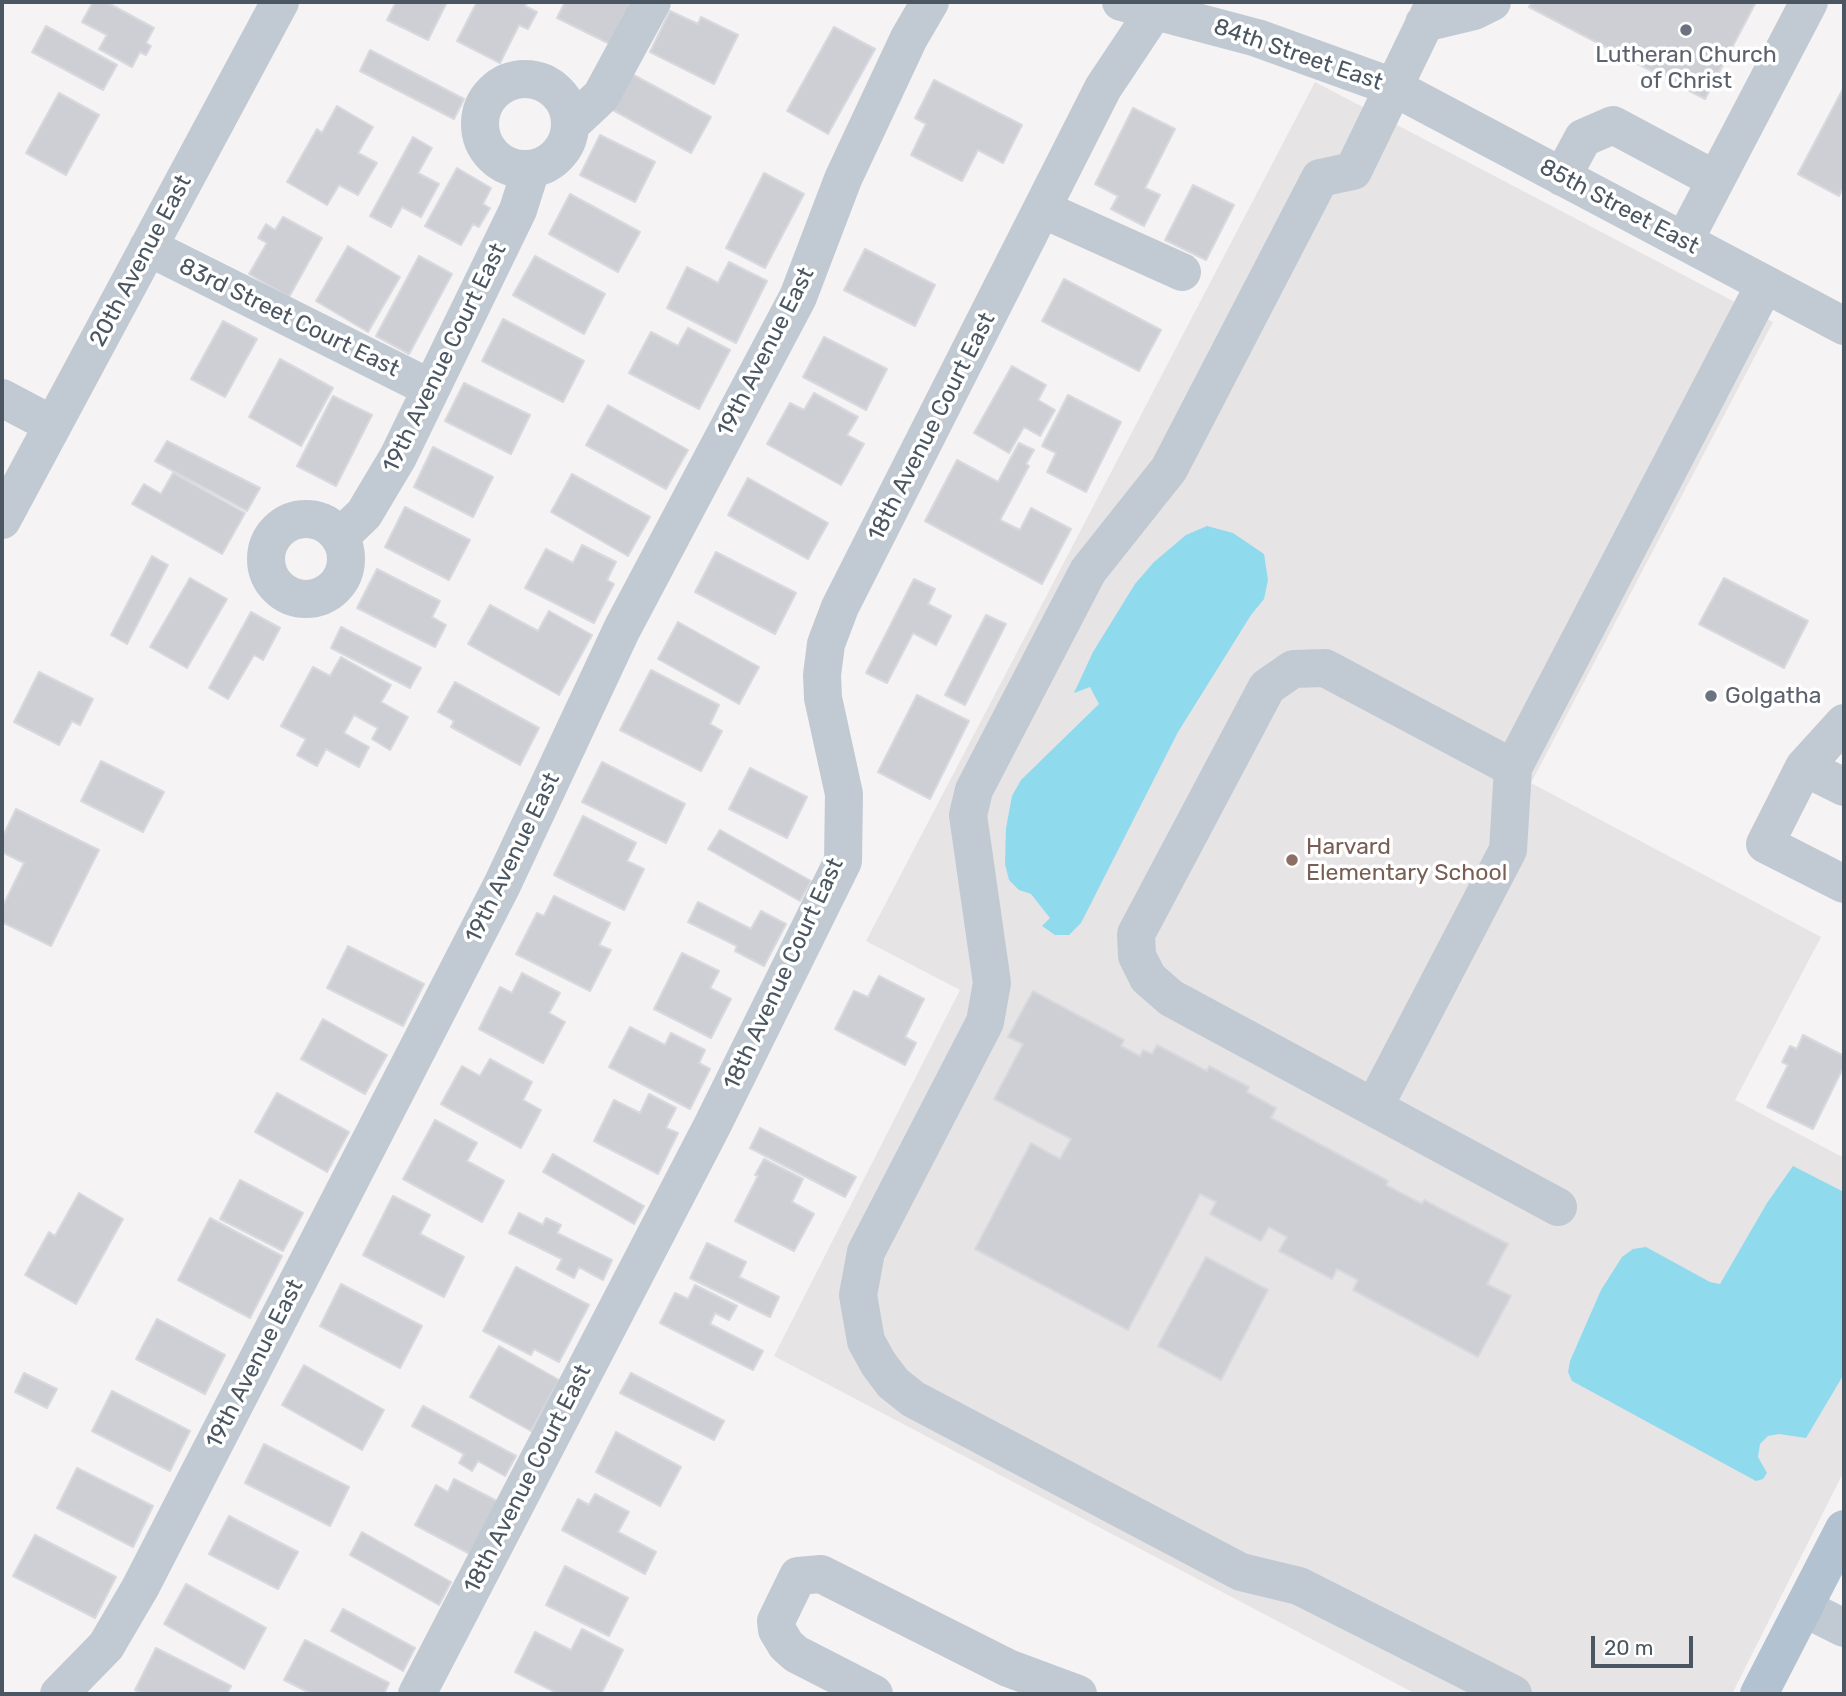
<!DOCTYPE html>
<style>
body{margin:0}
#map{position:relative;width:1846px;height:1696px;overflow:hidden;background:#f5f3f3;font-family:Rubik,sans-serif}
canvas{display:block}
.frame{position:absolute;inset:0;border:4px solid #4a5661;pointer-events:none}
.scale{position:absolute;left:1591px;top:1636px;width:102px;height:32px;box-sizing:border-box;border:4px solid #4a5661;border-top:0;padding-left:9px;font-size:21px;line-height:24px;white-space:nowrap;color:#4a5661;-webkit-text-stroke:5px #fff;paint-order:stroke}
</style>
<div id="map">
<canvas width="1846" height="1696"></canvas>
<div class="frame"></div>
<div class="scale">20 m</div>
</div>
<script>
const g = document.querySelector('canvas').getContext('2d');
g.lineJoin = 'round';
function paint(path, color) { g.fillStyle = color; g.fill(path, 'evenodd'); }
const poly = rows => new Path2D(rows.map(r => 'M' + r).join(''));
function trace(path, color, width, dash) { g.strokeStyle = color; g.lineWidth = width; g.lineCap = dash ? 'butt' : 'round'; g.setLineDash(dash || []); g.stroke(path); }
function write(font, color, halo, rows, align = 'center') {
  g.font = font + ' Rubik,sans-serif'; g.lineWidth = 7; g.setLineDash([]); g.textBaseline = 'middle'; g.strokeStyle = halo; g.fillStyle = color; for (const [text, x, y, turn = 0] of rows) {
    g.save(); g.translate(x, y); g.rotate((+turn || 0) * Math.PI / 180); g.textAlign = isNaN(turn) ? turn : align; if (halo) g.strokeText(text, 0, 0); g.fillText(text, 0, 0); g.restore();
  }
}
const education = poly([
 [1315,82,1773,322,1531,783,1821,937,1735,1100,1844,1158,1844,1471,1732,1694,1416,1694,774,1356,960,990,866,941]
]);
const water = poly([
 [1207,526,1233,533,1264,554,1268,580,1264,599,1251,615,1178,732,1081,923,1069,935,1055,935,1042,926,1050,918,1031,894,1019,890,1009,880,1005,864,1006,828,1012,796,1021,780,1099,704,1090,687,1074,693,1093,652,1135,584,1154,562,1186,535],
 [1793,1166,1844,1192,1844,1374,1806,1438,1779,1434,1768,1436,1760,1444,1758,1457,1767,1473,1763,1479,1756,1481,1572,1381,1568,1372,1570,1361,1601,1290,1622,1257,1633,1249,1646,1247,1710,1282,1720,1284,1767,1203]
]);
const building = poly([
 [93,2,106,2,154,28,146,43,151,46,146,55,140,52,132,67,99,49,107,35,82,22,93,2],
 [396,2,447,2,428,40,387,20,396,2],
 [477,2,528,2,525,6,537,12,528,29,519,25,500,63,457,41,477,2],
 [565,2,625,2,631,5,612,45,557,18,565,2],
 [1532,2,1756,2,1705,99,1529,7,1532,2],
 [670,11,698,24,701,17,738,35,714,84,650,52,670,11],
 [46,26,117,65,103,90,32,52,46,26],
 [834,27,875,49,828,134,787,111,834,27],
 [370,50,464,99,454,119,360,71,370,50],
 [630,73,711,117,691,153,611,109,630,73],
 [934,80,1022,125,1003,163,978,150,962,181,911,155,926,124,915,118,934,80],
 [1844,87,1844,186,1839,196,1798,174,1844,87],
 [59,93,99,115,66,175,26,153,59,93],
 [337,106,373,127,358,153,377,163,358,195,339,185,327,205,287,182,317,129,322,133,337,106],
 [1133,108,1175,129,1145,188,1160,195,1144,226,1111,209,1118,196,1095,184,1133,108],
 [600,135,655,162,635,202,580,175,600,135],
 [413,137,432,148,418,173,439,184,421,217,402,207,391,227,370,216,413,137],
 [457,168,491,188,483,204,490,208,479,227,473,224,461,245,425,226,457,168],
 [764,173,804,194,765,268,726,248,764,173],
 [1193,185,1234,205,1206,260,1165,240,1193,185],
 [570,194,640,232,618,272,549,234,570,194],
 [283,217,322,238,289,297,249,274,267,243,258,238,266,224,275,230,283,217],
 [348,246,400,277,368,332,316,301,348,246],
 [865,249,935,285,915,326,844,290,865,249],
 [419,256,452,274,409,354,376,336,419,256],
 [535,256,605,294,584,334,513,295,535,256],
 [729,262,767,281,736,343,667,308,687,267,718,283,729,262],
 [1064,279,1161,330,1139,371,1042,321,1064,279],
 [503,319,584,361,563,402,482,361,503,319],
 [223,321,257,339,225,397,191,379,223,321],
 [688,328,730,350,699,409,629,373,651,332,678,346,688,328],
 [824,337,887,369,866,410,803,377,824,337],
 [280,359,333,388,301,446,249,417,280,359],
 [1012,366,1046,385,1038,400,1055,410,1040,436,1024,427,1009,453,974,433,1012,366],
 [464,383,530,415,511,454,445,421,464,383],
 [814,393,858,417,847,435,864,444,841,485,767,444,790,403,804,410,814,393],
 [1068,395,1121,422,1086,492,1047,472,1056,453,1042,446,1068,395],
 [333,396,372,415,336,486,297,466,333,396],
 [608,405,688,450,666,489,586,445,608,405],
 [167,441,260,488,247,511,155,461,167,441],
 [1019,443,1034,450,1026,464,1029,466,1000,520,1020,530,1031,508,1071,529,1042,584,925,521,957,460,998,482,1019,443],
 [433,447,493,477,473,517,414,487,433,447],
 [173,473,245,513,222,554,132,504,144,484,161,494,173,473],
 [572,474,650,517,628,556,551,512,572,474],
 [748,478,828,523,808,559,728,515,748,478],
 [405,507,470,540,449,580,385,547,405,507],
 [582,545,616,562,607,580,614,584,594,623,525,588,546,549,573,563,582,545],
 [716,552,796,593,775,634,695,592,716,552],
 [152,556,168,565,127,644,111,635,152,556],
 [377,569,440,601,432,617,446,625,435,647,357,608,377,569],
 [190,578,227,599,187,668,150,647,190,578],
 [1724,578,1808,621,1784,668,1699,624,1724,578],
 [914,579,935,589,928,604,951,616,936,645,913,633,887,683,866,673,914,579],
 [490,605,538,631,549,611,592,635,559,695,468,644,490,605],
 [251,612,280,628,263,660,254,655,228,699,209,688,251,612],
 [986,615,1006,624,965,705,945,695,986,615],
 [678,622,759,667,739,704,658,659,678,622],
 [341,627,421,668,410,688,331,648,341,627],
 [341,657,391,685,381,702,408,717,390,750,372,739,378,728,354,715,344,733,369,747,359,767,326,749,317,766,297,755,306,739,281,726,313,667,330,676,341,657],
 [651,670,719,705,710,724,722,731,701,771,620,730,651,670],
 [39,672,93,699,80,725,72,721,59,745,14,722,39,672],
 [455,682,539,728,520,765,451,727,454,721,438,712,455,682],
 [917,695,969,721,930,799,878,772,917,695],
 [101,761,164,792,143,832,81,801,101,761],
 [602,762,685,804,666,843,582,802,602,762],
 [750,768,807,797,787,838,729,809,750,768],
 [16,809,99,850,51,946,2,922,2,908,24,863,2,852,2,838,16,809],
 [583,816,636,843,627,861,644,869,624,910,554,875,583,816],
 [720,830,811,881,800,901,708,849,720,830],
 [554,896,610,923,599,945,611,950,590,991,516,954,537,913,544,916,554,896],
 [698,902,751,929,761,911,786,924,764,966,735,951,737,946,688,922,698,902],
 [348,946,424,984,403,1026,327,988,348,946],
 [682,953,719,971,710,988,731,999,711,1038,654,1009,682,953],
 [522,973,560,993,549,1013,565,1022,543,1063,479,1029,500,987,512,993,522,973],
 [879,976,924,999,905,1037,916,1043,905,1065,835,1029,854,991,868,997,879,976],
 [1033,991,1124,1040,1121,1046,1140,1056,1143,1050,1152,1054,1157,1045,1207,1071,1209,1066,1249,1087,1247,1092,1276,1108,1271,1118,1388,1181,1386,1185,1422,1204,1424,1200,1508,1244,1487,1284,1511,1296,1478,1357,1353,1290,1358,1280,1337,1269,1332,1279,1279,1251,1287,1237,1269,1227,1261,1241,1210,1214,1216,1202,1200,1194,1128,1330,975,1249,1031,1143,1060,1159,1071,1139,994,1099,1023,1044,1008,1037,1033,991],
 [323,1019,387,1055,365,1094,301,1059,323,1019],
 [630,1027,665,1045,671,1033,705,1050,699,1063,710,1069,690,1109,609,1067,630,1027],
 [1803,1035,1844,1056,1844,1066,1813,1129,1767,1107,1788,1065,1782,1062,1790,1046,1797,1049,1803,1035],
 [490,1059,532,1082,523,1100,541,1110,521,1148,441,1104,462,1066,480,1076,490,1059],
 [277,1093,349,1132,327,1172,255,1132,277,1093],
 [649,1094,676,1108,666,1128,678,1133,658,1174,594,1141,614,1100,640,1113,649,1094],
 [435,1120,477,1143,467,1161,504,1181,482,1222,403,1179,435,1120],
 [760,1128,856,1177,845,1197,750,1148,760,1128],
 [553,1154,644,1206,634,1224,543,1172,553,1154],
 [764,1159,803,1179,792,1202,814,1214,794,1251,735,1221,758,1176,755,1175,764,1159],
 [240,1180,303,1213,283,1251,220,1219,240,1180],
 [79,1193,123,1219,76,1304,25,1275,49,1232,55,1236,79,1193],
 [393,1196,430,1215,420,1234,464,1257,444,1297,363,1255,393,1196],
 [519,1213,543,1225,546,1218,561,1225,557,1233,612,1260,603,1280,579,1267,574,1278,557,1269,562,1259,509,1233,519,1213],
 [210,1218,282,1256,250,1318,178,1280,210,1218],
 [707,1243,746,1262,739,1277,779,1297,770,1317,690,1278,707,1243],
 [1206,1257,1268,1290,1221,1380,1158,1346,1206,1257],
 [516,1267,589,1305,559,1362,534,1349,531,1355,483,1331,516,1267],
 [341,1284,422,1326,400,1368,320,1326,341,1284],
 [695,1285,737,1306,729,1320,715,1313,710,1324,763,1351,753,1370,660,1323,675,1293,688,1299,695,1285],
 [157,1319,225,1355,205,1394,136,1359,157,1319],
 [499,1346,559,1380,531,1431,470,1397,499,1346],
 [304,1365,384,1410,362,1450,282,1405,304,1365],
 [24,1373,57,1389,47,1408,15,1392,24,1373],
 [631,1373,724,1421,714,1440,620,1393,631,1373],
 [112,1391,190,1431,170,1471,92,1431,112,1391],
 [423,1406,516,1456,505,1476,478,1461,472,1471,459,1463,464,1454,412,1426,423,1406],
 [616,1432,681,1467,660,1506,596,1472,616,1432],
 [264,1444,349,1487,330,1526,245,1483,264,1444],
 [77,1468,153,1506,133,1547,57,1508,77,1468],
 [454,1479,497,1501,470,1554,415,1525,436,1485,448,1492,454,1479],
 [595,1494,629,1512,618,1532,656,1552,645,1574,562,1530,578,1499,589,1505,595,1494],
 [229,1516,298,1552,278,1589,209,1554,229,1516],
 [362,1532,451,1582,439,1605,350,1555,362,1532],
 [35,1535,116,1577,95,1618,13,1576,35,1535],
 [565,1566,628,1598,609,1636,546,1605,565,1566],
 [186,1584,266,1628,244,1669,164,1624,186,1584],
 [343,1609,415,1648,403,1671,331,1631,343,1609],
 [582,1629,623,1650,601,1694,559,1694,515,1672,535,1632,571,1650,582,1629],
 [305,1640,389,1683,384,1694,312,1694,284,1680,305,1640],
 [156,1648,231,1686,227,1694,144,1694,135,1690,156,1648]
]);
const minor = poly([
 [1121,2,1257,38,1393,87,1844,326],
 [1435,2,1353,171,1320,178,1169,469,1088,571,974,790,968,815,992,983,985,1022,866,1252,858,1295,866,1341,878,1363,893,1383,913,1399,1241,1572,1299,1586,1513,1694],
 [1424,23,1474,11,1492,2],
 '480 124a45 45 0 1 1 90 0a45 45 0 1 1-90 0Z',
 [570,125,601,96,652,2],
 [1562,177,1583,138,1613,125,1716,180],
 [1042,209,1182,272],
 [1684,241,1809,2],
 [148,247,430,388],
 [2,398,53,425],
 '266 559a40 40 0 1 1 80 0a40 40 0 1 1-80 0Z',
 [2,520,280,2],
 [340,537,364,514,398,457,518,210,531,169],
 [1844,723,1804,767,1765,844,1844,884],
 [1804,767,1844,787],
 [1513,768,1325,668,1293,669,1267,687,1136,934,1137,956,1148,978,1171,998,1558,1207],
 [1374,1107,1508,850,1513,768,1765,284],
 [1804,1608,1844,1628],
 [59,1694,106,1646,140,1588,502,885,622,629,798,297,843,179,909,38,930,2],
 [417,1694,712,1126,843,861,844,794,823,698,822,675,826,644,840,607,1103,88,1155,10],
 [874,1694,796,1654,786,1645,777,1630,776,1621,798,1576,821,1574,1008,1668,1078,1694]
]);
const major = poly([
 [1759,1694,1844,1529]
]);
const markers = [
 [1686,30,7,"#6b7280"],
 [1711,696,7,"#6b7280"],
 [1292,860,7,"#8d6e63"]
];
const streetNames = [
 ["84th Street East",1298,55,19],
 ["85th Street East",1619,207,28],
 ["20th Avenue East",141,261,-62],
 ["83rd Street Court East",289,318,26],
 ["19th Avenue East",766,352,-63],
 ["19th Avenue Court East",445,358,-64],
 ["18th Avenue Court East",932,427,-63],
 ["19th Avenue East",513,858,-64],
 ["18th Avenue Court East",784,974,-65],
 ["19th Avenue East",255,1364,-63],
 ["18th Avenue Court East",528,1479,-63]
];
const worshipNames = [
 ["Lutheran Church",1686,55],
 ["of Christ",1686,81],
 ["Golgatha",1725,696,"left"]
];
const educationNames = [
 ["Harvard",1306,847],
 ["Elementary School",1306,873]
];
paint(education, '#e6e4e5');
paint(water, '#90daee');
paint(building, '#cdcfd5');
trace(building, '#d7d9de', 2);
trace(minor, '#c1cad2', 38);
trace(major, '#b3c2d1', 38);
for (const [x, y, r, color] of markers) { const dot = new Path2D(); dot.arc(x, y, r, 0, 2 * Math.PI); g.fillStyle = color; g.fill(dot); trace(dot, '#fff', 2.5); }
write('23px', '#4a5661', '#fff', streetNames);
write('23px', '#5b616d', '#fff', worshipNames);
write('23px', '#785e54', '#fff', educationNames, 'left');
</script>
